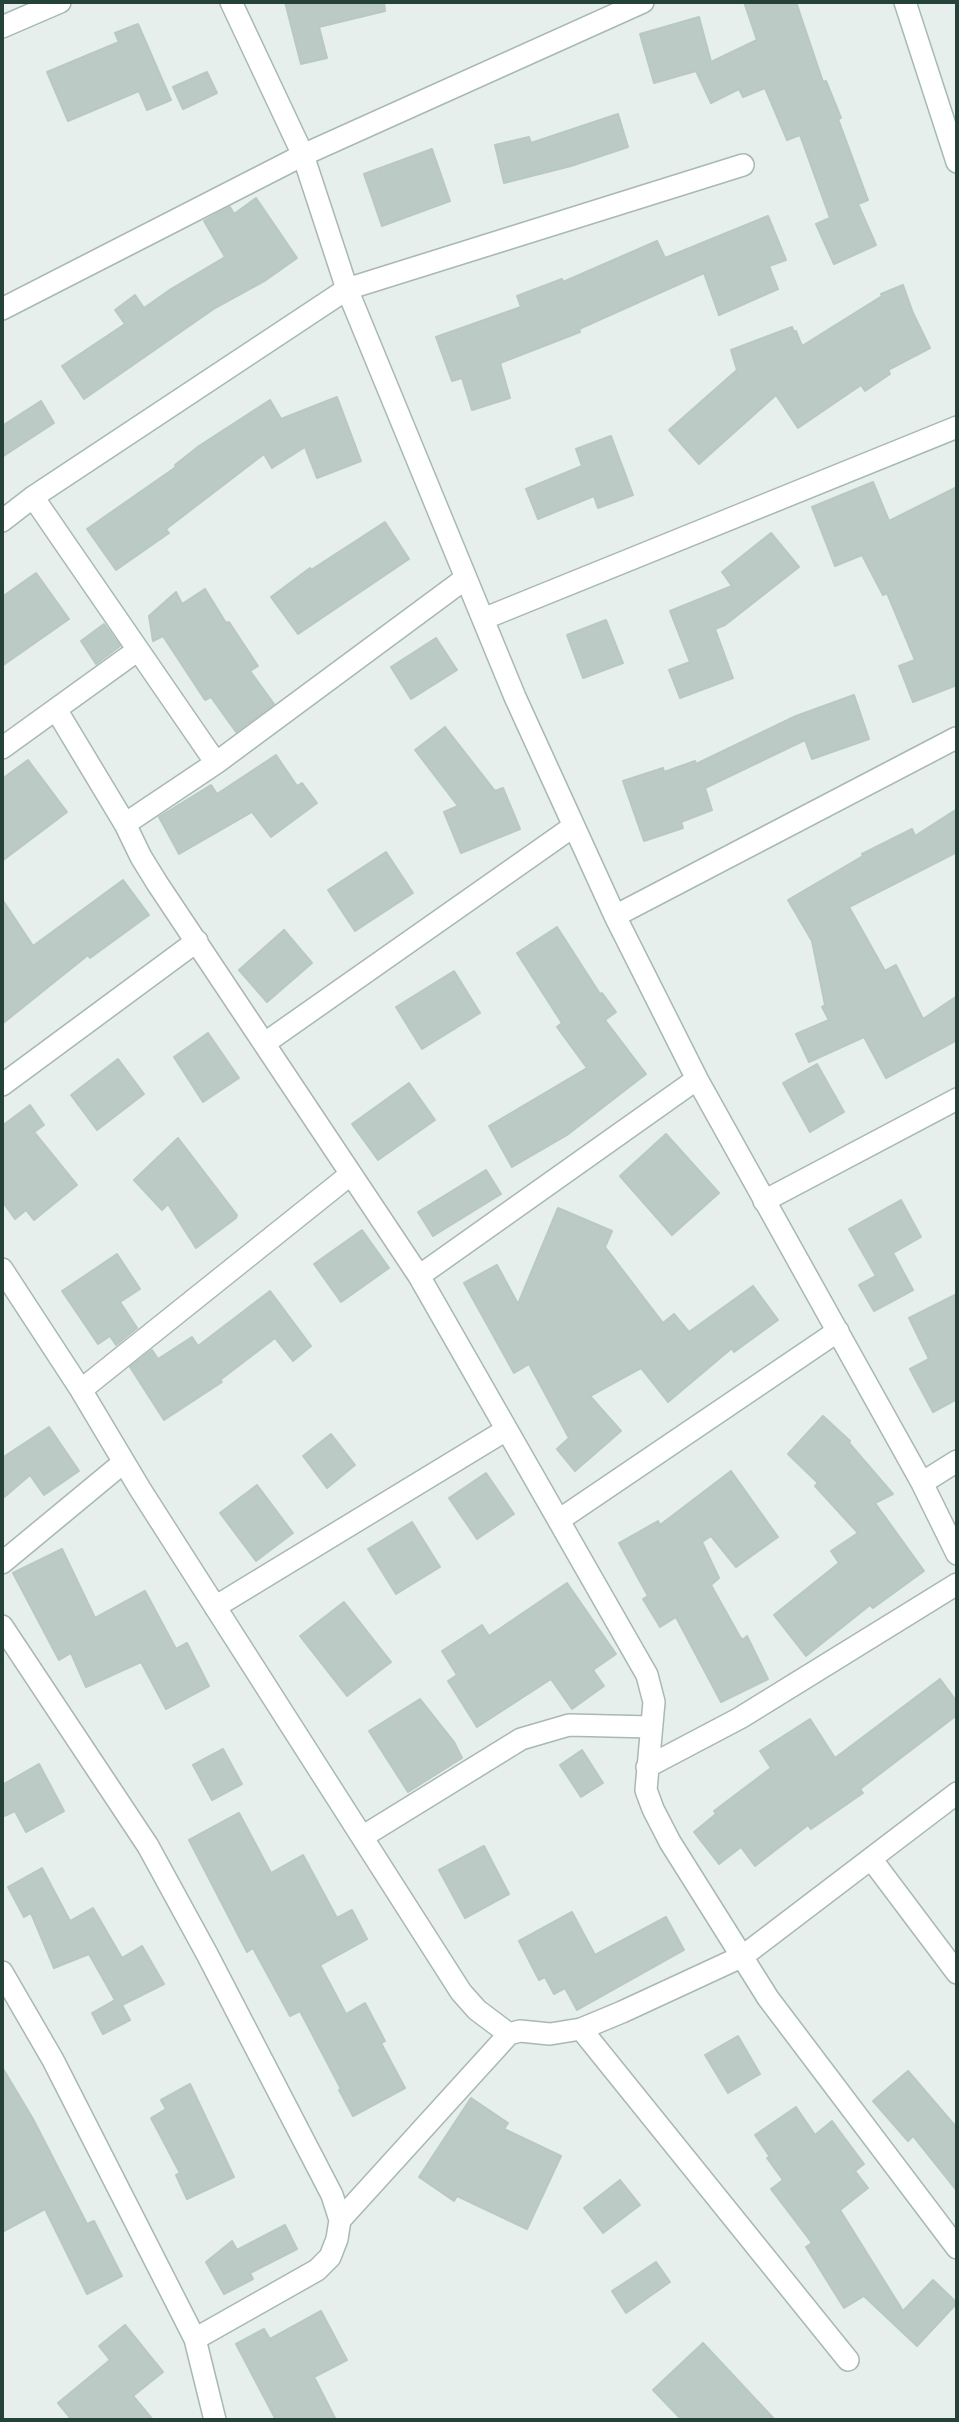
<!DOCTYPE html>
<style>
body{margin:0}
#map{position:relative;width:959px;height:2422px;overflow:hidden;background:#e6efeb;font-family:Rubik,sans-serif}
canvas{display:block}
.frame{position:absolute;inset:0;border:4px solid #24423a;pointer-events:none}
</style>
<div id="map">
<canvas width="959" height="2422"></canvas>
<div class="frame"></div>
</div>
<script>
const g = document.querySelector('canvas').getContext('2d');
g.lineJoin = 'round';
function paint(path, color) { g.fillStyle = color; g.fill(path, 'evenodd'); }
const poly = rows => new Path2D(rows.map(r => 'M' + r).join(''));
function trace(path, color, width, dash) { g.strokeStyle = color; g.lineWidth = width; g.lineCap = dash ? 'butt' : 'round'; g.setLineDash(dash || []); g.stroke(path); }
const building = poly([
 [285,2,384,2,385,11,319,27,327,58,301,64,285,2],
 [744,2,796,2,823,82,826,81,841,118,838,119,868,200,858,204,876,245,834,264,816,224,830,218,800,135,787,140,765,88,743,97,739,89,711,103,696,71,654,83,640,34,699,17,711,62,757,40,744,2],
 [138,24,171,100,147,110,139,91,68,121,47,72,119,42,115,33,138,24],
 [207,72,217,93,183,109,173,87,207,72],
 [618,114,628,147,571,166,504,183,495,145,529,137,531,143,618,114],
 [432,149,450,201,382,226,364,174,432,149],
 [256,198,297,258,266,280,215,308,84,399,62,366,125,324,115,310,135,295,144,308,171,289,225,257,204,221,230,207,234,214,256,198],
 [768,216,786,260,769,266,778,289,719,315,704,273,579,329,580,332,500,363,510,398,472,410,462,378,452,381,436,337,521,307,517,296,562,279,563,282,657,241,665,258,768,216],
 [903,285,913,313,930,348,888,370,890,374,865,391,861,385,798,428,776,395,699,464,669,430,737,370,731,350,792,327,794,332,796,331,802,346,882,296,881,294,903,285],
 [337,397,361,461,317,478,305,447,272,468,264,454,166,529,169,533,116,570,87,529,176,467,175,465,199,446,270,400,281,419,337,397],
 [41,401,54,423,2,457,2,426,41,401],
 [611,436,633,495,598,508,594,496,538,519,526,489,582,466,576,449,611,436],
 [873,482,889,521,957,487,957,685,913,702,899,666,915,660,887,593,883,595,862,555,835,566,812,507,873,482],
 [385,522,409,559,298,634,271,597,310,568,311,570,385,522],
 [771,533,799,567,725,625,715,629,733,678,680,698,669,670,690,662,670,611,732,586,722,572,771,533],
 [36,573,69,619,2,666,2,597,36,573],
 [205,589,226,623,229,622,258,666,250,671,274,704,236,732,211,697,205,700,163,636,153,641,149,616,176,592,182,604,205,589],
 [606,620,623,663,583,678,567,635,606,620],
 [104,624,120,646,96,664,81,641,104,624],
 [436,638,457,670,411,699,391,667,436,638],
 [854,695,869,739,812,759,805,740,705,788,712,810,681,822,683,828,644,841,623,781,663,768,664,772,695,761,696,764,796,716,854,695],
 [445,727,495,791,503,788,520,829,461,853,444,812,458,806,415,750,445,727],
 [276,755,297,786,302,783,317,803,271,837,252,812,179,854,159,817,211,785,217,794,276,755],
 [28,760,67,812,2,861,2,779,28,760],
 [957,809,957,852,849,907,885,971,896,965,923,1019,957,996,957,1040,886,1078,864,1037,809,1062,796,1034,829,1020,822,1007,825,1005,812,941,788,900,863,856,862,854,912,829,915,836,957,809],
 [386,852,413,893,355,931,328,890,386,852],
 [123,880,149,915,90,958,88,955,2,1024,2,899,33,946,123,880],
 [557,927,600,994,602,993,616,1012,605,1020,646,1074,567,1135,512,1167,489,1126,587,1068,557,1027,562,1023,517,953,557,927],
 [284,930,312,963,267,1002,239,970,284,930],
 [454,971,480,1013,422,1049,396,1007,454,971],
 [208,1033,239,1078,203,1102,174,1057,208,1033],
 [118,1059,144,1094,97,1130,71,1095,118,1059],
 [817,1064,844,1112,810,1132,783,1083,817,1064],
 [409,1083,435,1120,378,1160,352,1124,409,1083],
 [30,1105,44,1125,34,1132,77,1185,34,1220,26,1210,15,1219,2,1201,2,1126,30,1105],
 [666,1134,719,1193,672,1235,620,1176,666,1134],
 [178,1138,237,1215,236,1218,196,1248,168,1204,162,1210,134,1180,178,1138],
 [486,1170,501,1194,433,1236,418,1212,486,1170],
 [901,1200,921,1237,893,1253,913,1290,874,1311,859,1285,876,1276,849,1229,901,1200],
 [558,1208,612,1231,605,1247,663,1323,674,1314,689,1332,753,1286,778,1320,734,1352,732,1348,668,1402,641,1368,590,1396,621,1431,575,1471,557,1449,569,1438,529,1364,514,1373,464,1283,497,1265,518,1304,558,1208],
 [362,1230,389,1268,341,1302,314,1264,362,1230],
 [117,1254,140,1289,120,1302,137,1328,116,1345,110,1336,98,1344,62,1291,117,1254],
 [270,1291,311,1346,293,1361,275,1338,220,1380,222,1382,164,1420,130,1367,152,1350,158,1359,192,1337,198,1346,270,1291],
 [957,1294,957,1399,933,1412,910,1369,929,1359,909,1318,957,1294],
 [823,1416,850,1441,849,1443,893,1494,875,1503,924,1571,873,1608,870,1605,806,1656,774,1615,839,1563,831,1551,858,1533,815,1486,818,1483,788,1454,823,1416],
 [49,1427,79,1471,44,1495,30,1475,2,1499,2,1458,49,1427],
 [331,1434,355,1465,327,1488,303,1456,331,1434],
 [731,1471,778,1537,736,1567,711,1536,702,1542,719,1578,711,1585,740,1637,743,1640,747,1636,768,1679,721,1702,676,1617,660,1627,643,1599,648,1596,619,1543,658,1521,660,1525,731,1471],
 [486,1473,514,1514,477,1539,449,1498,486,1473],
 [257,1485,293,1533,256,1561,220,1513,257,1485],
 [412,1522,440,1567,396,1594,368,1549,412,1522],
 [62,1549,95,1618,145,1591,176,1649,187,1643,209,1686,166,1709,141,1662,86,1687,71,1653,59,1660,13,1573,62,1549],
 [567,1583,616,1654,593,1670,604,1686,572,1709,551,1679,477,1727,448,1681,457,1675,442,1651,482,1625,489,1636,567,1583],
 [344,1602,391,1662,347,1696,300,1636,344,1602],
 [940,1679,957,1702,957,1715,860,1789,863,1793,811,1829,808,1825,755,1866,741,1847,719,1864,694,1832,716,1814,714,1811,771,1768,760,1751,810,1719,835,1758,940,1679],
 [420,1699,454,1742,462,1758,408,1792,369,1731,420,1699],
 [223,1749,242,1784,212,1800,193,1765,223,1749],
 [582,1750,603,1783,581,1797,560,1765,582,1750],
 [39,1764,64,1811,26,1832,15,1811,2,1817,2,1785,39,1764],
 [239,1813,271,1873,303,1855,337,1918,352,1910,367,1939,320,1965,346,2014,365,2003,385,2041,381,2043,405,2088,353,2116,339,2090,341,2089,300,2011,290,2016,253,1948,247,1952,189,1840,239,1813],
 [484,1846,509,1894,465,1918,439,1870,484,1846],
 [42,1868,70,1921,93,1908,122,1958,142,1946,164,1984,122,2005,130,2020,103,2034,92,2013,115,2000,89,1954,54,1968,31,1913,24,1917,8,1887,42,1868],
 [572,1912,595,1955,666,1917,684,1950,577,2010,565,1988,554,1994,545,1977,539,1980,519,1941,572,1912],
 [738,2036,760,2074,728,2093,705,2055,738,2036],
 [2,2067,33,2119,87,2224,94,2221,122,2276,87,2294,45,2209,2,2232,2,2067],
 [908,2071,957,2128,957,2191,913,2136,908,2141,873,2101,908,2071],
 [190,2084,234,2177,187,2199,176,2175,180,2173,151,2118,166,2109,161,2100,190,2084],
 [471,2098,508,2123,504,2129,561,2156,527,2229,457,2196,454,2201,419,2177,471,2098],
 [796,2107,815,2135,832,2121,864,2164,855,2171,868,2188,840,2210,903,2311,933,2280,957,2303,917,2346,864,2296,844,2308,806,2247,812,2243,771,2189,783,2180,767,2158,770,2157,755,2135,796,2107],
 [620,2180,640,2205,603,2233,584,2208,620,2180],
 [285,2225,297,2249,250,2273,253,2279,224,2294,206,2262,232,2241,237,2250,285,2225],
 [656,2262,670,2282,626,2313,612,2291,656,2262],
 [321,2311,347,2360,314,2377,336,2420,276,2420,236,2344,264,2329,270,2339,321,2311],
 [125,2325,163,2372,133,2396,153,2420,72,2420,58,2403,110,2360,99,2346,125,2325],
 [703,2343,775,2420,682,2420,653,2390,703,2343]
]);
const street = poly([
 [231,2,303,155,347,289,515,697,615,916,697,1079,922,1483,957,1554],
 [2,27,60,2],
 [2,309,303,155,643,2],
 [33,497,216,763],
 [2,521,33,497,347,289,743,165],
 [466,578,216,763,125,824,141,857,157,883,419,1276,647,1675,654,1702,646,1790,653,1809,670,1842,768,1998,957,2248],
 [483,619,957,427],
 [57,711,125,824],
 [2,748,138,650],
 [615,916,956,738],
 [265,1043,574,826],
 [2,1085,197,941],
 [764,1201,957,1099],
 [2,1269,81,1390,140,1489,461,1992,477,2010,509,2034,520,2031,550,2034,581,2029,622,2012,743,1956,957,1793],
 [419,1276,697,1079],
 [81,1390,351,1174],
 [922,1483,957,1461],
 [559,1520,838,1331],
 [2,1563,124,1462],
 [215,1607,506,1430],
 [2,1626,148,1846,207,1954,332,2195,340,2220,337,2239,330,2257,317,2270,195,2339],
 [647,1767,740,1718,957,1584],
 [362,1837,521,1739,569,1725,651,1727],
 [872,1860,957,1973],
 [2,1972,53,2060,195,2339,215,2420],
 [581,2029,848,2360],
 [340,2220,509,2034]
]);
const secondary = poly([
 [905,2,957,162]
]);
paint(building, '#bbcac4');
trace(building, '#b8c9c2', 2);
trace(street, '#a8b8b2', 24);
trace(secondary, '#a4bbb3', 24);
trace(street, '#fff', 21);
trace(secondary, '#fff', 21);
</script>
